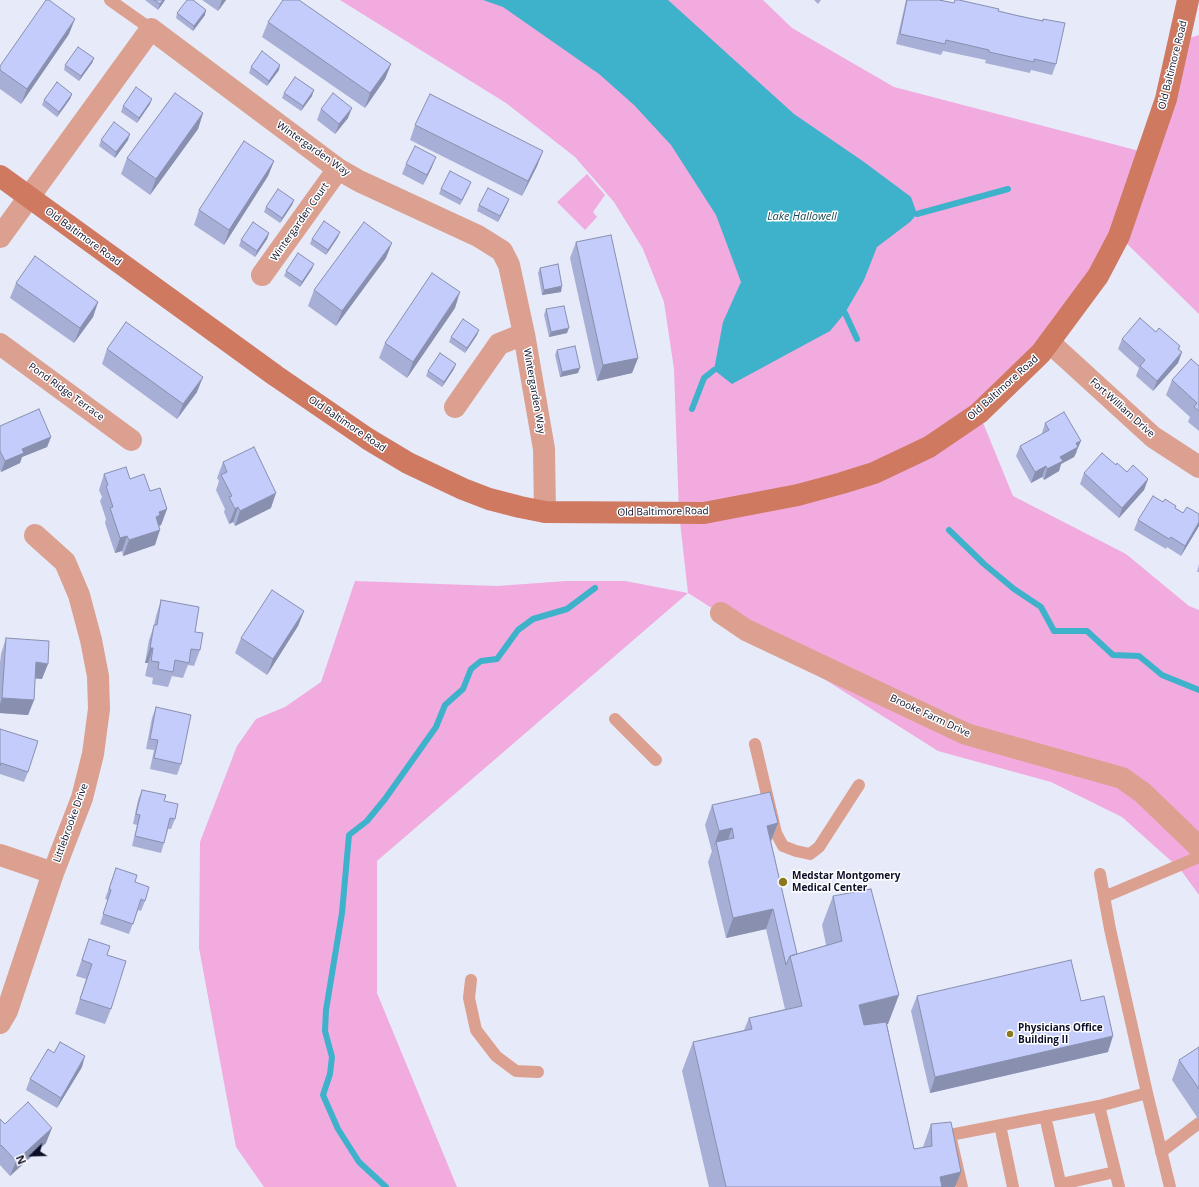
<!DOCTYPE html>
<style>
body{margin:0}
#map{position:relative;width:1199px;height:1187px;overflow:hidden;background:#e7eaf9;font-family:"Open Sans",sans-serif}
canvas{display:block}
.north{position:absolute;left:12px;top:1135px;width:40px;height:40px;-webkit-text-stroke:3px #fff;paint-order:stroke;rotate:247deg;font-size:11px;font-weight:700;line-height:16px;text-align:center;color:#0b0e27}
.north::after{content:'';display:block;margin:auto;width:14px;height:18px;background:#0b0e27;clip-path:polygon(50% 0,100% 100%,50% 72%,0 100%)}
</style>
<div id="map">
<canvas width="1199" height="1187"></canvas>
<div class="north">N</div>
</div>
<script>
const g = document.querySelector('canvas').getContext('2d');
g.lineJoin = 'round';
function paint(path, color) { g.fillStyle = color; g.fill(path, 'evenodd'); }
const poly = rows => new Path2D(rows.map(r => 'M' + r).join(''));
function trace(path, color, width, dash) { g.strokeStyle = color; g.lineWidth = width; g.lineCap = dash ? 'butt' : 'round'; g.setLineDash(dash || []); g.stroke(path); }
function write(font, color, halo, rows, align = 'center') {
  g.font = font + ' "Open Sans",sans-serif'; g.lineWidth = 3; g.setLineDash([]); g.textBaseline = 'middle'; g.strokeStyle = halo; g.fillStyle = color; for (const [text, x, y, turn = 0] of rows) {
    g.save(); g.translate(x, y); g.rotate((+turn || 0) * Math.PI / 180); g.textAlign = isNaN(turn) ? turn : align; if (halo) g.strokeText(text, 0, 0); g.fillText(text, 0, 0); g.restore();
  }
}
const green = poly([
 [340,0,763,0,792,28,894,87,1147,153,1179,41,1199,35,1199,314,1119,236,1098,276,979,413,1013,496,1126,554,1189,606,1199,610,1199,895,1180,869,1122,817,1051,782,938,751,688,593,377,861,377,993,457,1187,264,1187,236,1147,199,948,200,842,237,746,256,719,285,707,321,682,355,581,497,586,566,581,625,581,688,593,679,513,674,369,664,302,643,249,614,202,575,157,506,103],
 [587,174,605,195,593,212,597,217,585,230,557,202]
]);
const water = poly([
 [483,0,668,0,794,114,864,162,911,197,917,214,910,222,877,247,864,280,845,313,830,331,732,384,714,370,723,322,741,282,716,215,671,145,634,105,599,74,503,7]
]);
const stream = poly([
 [917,214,1008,189],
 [845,313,857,339],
 [692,409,704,378,714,370],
 [949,530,984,564,1014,589,1041,607,1054,631,1087,631,1113,655,1139,656,1162,675,1199,690],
 [386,1187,359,1162,338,1129,323,1095,330,1074,332,1057,325,1031,326,1010,342,913,349,835,367,821,385,799,436,727,445,705,463,689,471,669,481,661,497,659,518,630,533,619,567,609,595,588]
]);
const lane = poly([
 [110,0,151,29],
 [615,719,656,760],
 [755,744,776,833,783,846,796,851,810,854,819,847,859,785],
 [1100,874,1110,929,1147,1093,1170,1187],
 [1104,897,1199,857],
 [471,980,469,998,476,1030,496,1056,516,1071,538,1072],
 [1099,1106,1119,1187],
 [1045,1116,1061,1187],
 [1000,1125,1013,1187],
 [1161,1152,1199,1123],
 [1061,1184,1115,1172],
 [962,1187,950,1135,1099,1106,1147,1093]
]);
const street = poly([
 [0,237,151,29,338,169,359,181,478,236,502,251,509,265,524,334,544,449,545,512],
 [262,275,338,169],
 [1049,342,1153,437,1199,467],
 [0,344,131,440],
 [455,407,499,344,524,334],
 [721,613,746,630,966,734,1122,778,1143,793,1199,847],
 [0,855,53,873],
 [0,1023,7,1011,53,873,82,798,93,754,99,709,98,676,91,640,79,595,65,562,35,535]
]);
const secondary = poly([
 [0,176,276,376,368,439,408,463,463,489,489,499,520,507,545,512,704,513,798,495,842,483,874,473,929,447,979,413,1041,353,1098,276,1119,236,1166,99,1188,0]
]);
const wall = poly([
 [145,0,165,0,158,10],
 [202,0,226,0,218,11],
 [814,0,821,0,818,4],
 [906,0,939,0,954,3,955,0,998,11,1042,21,1043,19,1056,64,1052,75,1031,70,1030,73,985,63,986,60,943,51,941,55,896,44],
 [177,13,205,15,193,31,176,18],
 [268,22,391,64,385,79,365,108,262,37],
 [69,34,21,104,0,89,0,70],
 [94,58,92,63,79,81,64,70,65,65],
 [251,67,279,70,267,86,249,73],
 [284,93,312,96,301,111,282,98],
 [72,94,70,99,57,117,42,105,44,100],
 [150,104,137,123,121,112,123,106],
 [321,109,348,118,335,134,317,120],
 [203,113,198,129,150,195,121,174,127,158],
 [415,125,543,151,537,166,522,196,410,140],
 [101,140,128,140,115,158,99,146],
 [274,161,268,176,224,245,194,225,199,210],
 [406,164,432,167,423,185,402,174],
 [469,187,460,205,439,194,441,189],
 [509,199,507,204,498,222,477,211,479,205],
 [294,200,292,205,280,223,264,212,266,207],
 [269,233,267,239,255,257,239,246,241,240],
 [338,237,326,255,310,244,312,239],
 [576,242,638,358,632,373,597,381,570,258],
 [386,258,336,326,308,306,314,290],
 [540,268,561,292,542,295,538,273],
 [312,269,300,287,284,276,286,271],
 [16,283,98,302,93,317,74,343,10,298],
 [455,308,407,378,379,358,385,343],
 [546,309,567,333,549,337,544,315],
 [479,330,477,335,465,353,449,342,451,337],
 [1156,332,1180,346,1179,350,1182,352,1178,363,1153,391,1136,376,1139,368,1118,349,1122,339],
 [107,349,197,392,177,419,102,364],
 [557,350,578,373,560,377,555,355],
 [1199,366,1199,431,1188,422,1190,417,1166,395,1172,380],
 [454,369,442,387,426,376,428,371],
 [1045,423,1077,452,1074,457,1061,464,1059,471,1044,480,1042,477,1031,483,1016,456,1020,446,1042,434,1042,433],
 [0,426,51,437,47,447,22,457,20,463,1,472,0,470],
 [223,462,271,508,235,526,233,522,229,524,224,512,225,509,216,490,219,481,217,478],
 [1116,465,1127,472,1148,479,1144,490,1119,518,1080,484,1084,473],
 [104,474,130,479,150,491,167,509,161,525,159,526,155,545,123,556,122,551,115,553,105,523,106,519,100,501,102,497,99,490],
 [1163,502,1176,506,1175,508,1183,513,1199,514,1199,526,1181,556,1167,547,1166,549,1134,530,1138,520],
 [1199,564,1199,572,1197,572],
 [161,600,195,632,200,650,194,666,188,665,183,678,172,676,168,687,152,684,153,678,145,676,148,663,145,663,149,640,154,625,156,616],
 [304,611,298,626,267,675,235,653,241,638],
 [6,638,42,679,35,678,34,700,28,715,0,713,0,663,1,654],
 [156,707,181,764,177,775,150,769,154,750,146,749,152,718],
 [0,729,28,772,24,782,0,774],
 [142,790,164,801,175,819,171,829,168,829,164,843,161,853,132,846,137,825,133,824,138,800],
 [712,805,778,823,771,842,797,954,826,945,822,925,833,896,888,1024,887,1024,914,1149,923,1147,931,1124,961,1172,955,1187,709,1187,682,1071,693,1042,744,1030,749,1018,785,1009,766,929,726,938,708,862,712,851,712,852,705,825],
 [116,868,135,882,145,901,141,911,138,910,129,934,100,924,108,900,105,899],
 [89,939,107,955,111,1009,105,1024,75,1014,86,979,76,976],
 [917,996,1081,1001,1108,1052,930,1093,911,1011],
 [1199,1047,1199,1120,1172,1080,1179,1060],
 [82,1067,57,1108,26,1090,30,1079],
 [0,1119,5,1124,46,1143,10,1176,0,1165]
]);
const shadedWall = poly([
 [163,0,165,0,158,10,160,4],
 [222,0,226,0,218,11],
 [206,10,205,15,193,31,194,26],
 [75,19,69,34,21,104,27,89],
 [94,58,92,63,79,81,81,76],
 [391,64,385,79,365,108,370,93],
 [280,65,279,70,267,86,269,81],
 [314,90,312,96,301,111,303,106],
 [72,94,70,99,57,117,59,112],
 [152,99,150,104,137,123,139,118],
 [352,108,348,118,335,134,339,124],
 [203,113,198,129,150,195,156,179],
 [130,134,128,140,115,158,116,152],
 [543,151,537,166,522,196,528,181],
 [436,157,432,167,423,185,427,175],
 [274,161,268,176,224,245,229,230],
 [471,182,469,187,460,205,462,200],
 [509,199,507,204,498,222,500,216],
 [294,200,292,205,280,223,282,218],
 [340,232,338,237,326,255,328,250],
 [269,233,267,239,255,257,257,251],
 [392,243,386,258,336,326,342,311],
 [314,264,312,269,300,287,302,282],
 [562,286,561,292,542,295,544,290],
 [460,292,455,308,407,378,413,362],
 [98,302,93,317,74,343,80,328],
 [569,328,567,333,549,337,551,332],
 [479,330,477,335,465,353,467,348],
 [1182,352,1178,363,1153,391,1157,381],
 [638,358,632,373,597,381,603,365],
 [456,364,454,369,442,387,444,382],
 [580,368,578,373,560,377,562,372],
 [203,377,197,392,177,419,183,404],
 [51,437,47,447,22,457,20,463,1,472,5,461,22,449],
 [1081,441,1074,457,1061,464,1059,471,1044,480,1047,469,1060,457,1076,443],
 [1046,466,1042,477,1031,483,1035,472],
 [1148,479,1144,490,1119,518,1122,508],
 [276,493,271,508,235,526,240,511],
 [238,507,233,522,229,524,235,509],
 [167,509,161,525,156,527,156,517,159,512],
 [1199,522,1199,526,1181,556,1185,546],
 [160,530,155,545,123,556,129,540],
 [127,536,122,551,115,553,120,538],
 [304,611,298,626,267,675,273,659],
 [150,648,153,648,148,663,145,663],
 [36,662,48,664,42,679,31,678],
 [2,698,34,700,28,715,0,713,0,704],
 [778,823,770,843,767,826],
 [732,828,725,848,716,842,712,851,712,852,719,831],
 [773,909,766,929,726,938,733,918],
 [899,995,888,1024,848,1034,859,1005],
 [1113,1036,1108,1052,930,1093,935,1077],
 [85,1056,82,1067,57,1108,61,1098],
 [52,1128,46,1143,10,1176,16,1161],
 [961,1172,955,1187,937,1187,940,1177]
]);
const building = poly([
 [46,0,49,0,75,19,27,89,0,70,0,66,46,0],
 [154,0,163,0,160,4,154,0],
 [187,0,193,0,206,10,194,26,177,13,187,0],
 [283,0,299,0,391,64,370,93,268,22,283,0],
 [907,0,939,0,954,3,955,0,959,0,999,9,998,11,1019,16,1043,21,1043,19,1065,23,1056,64,1034,59,1034,62,989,52,989,50,946,40,945,44,900,34,907,0],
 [78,47,94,58,81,76,65,65,78,47],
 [262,51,280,65,269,81,251,67,262,51],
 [295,77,314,90,303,106,284,93,295,77],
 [57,82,72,94,59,112,44,100,57,82],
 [136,87,152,99,139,118,123,106,136,87],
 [175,93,203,113,156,179,127,158,175,93],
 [333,93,352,108,339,124,321,109,333,93],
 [430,94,543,151,528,181,415,125,430,94],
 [114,122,130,134,116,152,101,140,114,122],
 [244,141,274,161,229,230,199,210,244,141],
 [415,146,436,157,427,175,406,164,415,146],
 [450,171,471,182,462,200,441,189,450,171],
 [488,188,509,199,500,216,479,205,488,188],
 [278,189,294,200,282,218,266,207,278,189],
 [324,221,340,232,328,250,312,239,324,221],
 [253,222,269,233,257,251,241,240,253,222],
 [364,222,392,243,342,311,314,290,364,222],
 [611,235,638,358,603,365,576,242,611,235],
 [298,253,314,264,302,282,286,271,298,253],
 [35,256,98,302,80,328,16,283,35,256],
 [558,264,562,286,544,290,540,268,558,264],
 [432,273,460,292,413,362,385,343,432,273],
 [564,306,569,328,551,332,546,309,564,306],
 [1140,318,1156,332,1159,328,1180,346,1178,349,1182,352,1157,381,1140,366,1145,360,1122,339,1140,318],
 [463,319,479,330,467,348,451,337,463,319],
 [126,322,203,377,183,404,107,349,126,322],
 [575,346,580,368,562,372,557,350,575,346],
 [440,353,456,364,444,382,428,371,440,353],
 [1191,359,1199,366,1199,411,1194,407,1197,403,1172,380,1191,359],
 [39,409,51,437,22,449,24,453,5,461,0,451,0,426,39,409],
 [1064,412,1081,441,1076,443,1078,447,1060,457,1063,461,1047,469,1046,466,1035,472,1020,446,1049,430,1045,423,1064,412],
 [254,447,276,493,240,511,238,507,235,509,229,497,232,496,221,475,227,472,223,462,254,447],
 [1102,453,1116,465,1117,463,1127,472,1133,465,1148,479,1122,508,1084,473,1102,453],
 [126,467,130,479,144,474,150,491,160,488,167,509,159,512,160,515,156,517,160,530,129,540,127,536,120,538,110,508,113,507,106,486,108,485,104,474,126,467],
 [1153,496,1163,502,1165,499,1176,506,1175,508,1183,513,1187,507,1199,514,1199,522,1185,546,1171,537,1169,539,1138,520,1153,496],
 [272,590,304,611,273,659,241,638,272,590],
 [161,600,199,607,195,632,203,633,200,650,191,649,189,663,175,660,173,672,158,669,159,662,151,661,153,648,150,648,154,625,157,625,161,600],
 [6,638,49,641,48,664,36,662,34,700,2,698,6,638],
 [156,707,191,715,181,764,154,758,158,740,150,739,156,707],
 [0,729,38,741,28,772,1,763,0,766,0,729],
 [142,790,166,795,164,801,178,804,175,819,170,818,164,843,135,836,140,815,136,814,142,790],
 [770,792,778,823,767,826,797,954,790,956,786,965,773,909,733,918,716,842,734,838,732,828,719,831,712,805,770,792],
 [116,868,137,875,135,882,149,887,145,901,141,899,133,924,103,914,111,890,109,889,116,868],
 [871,889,899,995,859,1005,864,1025,886,1022,914,1149,932,1146,931,1124,951,1122,961,1172,940,1177,942,1187,726,1187,693,1042,752,1029,749,1018,802,1006,790,956,842,941,833,896,871,889],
 [89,939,110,946,107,955,126,961,111,1009,80,999,92,964,82,960,89,939],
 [1071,960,1081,1001,1104,996,1113,1036,935,1077,917,996,1071,960],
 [60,1042,85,1056,61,1098,30,1079,48,1049,54,1053,60,1042],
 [1199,1047,1199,1089,1179,1060,1199,1047],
 [28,1102,52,1128,16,1161,1,1145,0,1146,0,1119,5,1124,28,1102]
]);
const markers = [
 [783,882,5,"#8c781d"],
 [1010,1034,4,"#8c781d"]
];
const streetNames = [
 ["Old Baltimore Road",1173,65,-76],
 ["Wintergarden Way",313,149,35],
 ["Wintergarden Court",300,222,-55],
 ["Old Baltimore Road",83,237,36],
 ["Old Baltimore Road",1003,388,-42],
 ["Wintergarden Way",534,391,80],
 ["Pond Ridge Terrace",66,392,36],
 ["Fort William Drive",1122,408,42],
 ["Old Baltimore Road",347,424,34],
 ["Old Baltimore Road",663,512,-1],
 ["Brooke Farm Drive",930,716,25],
 ["Littlebrooke Drive",71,823,-70]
];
const poiNames = [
 ["Medstar Montgomery",792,876],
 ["Medical Center",792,888],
 ["Physicians Office",1018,1028],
 ["Building II",1018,1040]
];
const waterNames = [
 ["Lake Hallowell",802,217]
];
paint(green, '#f1abdf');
paint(water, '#3eb1cb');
trace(stream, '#3eb1cb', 6);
trace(lane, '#dba08f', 12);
trace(street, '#dba08f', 22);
trace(secondary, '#cf7961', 22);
paint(wall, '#a8afd7');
paint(shadedWall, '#888faf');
paint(building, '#c3ccfa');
trace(building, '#888faf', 1);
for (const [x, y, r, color] of markers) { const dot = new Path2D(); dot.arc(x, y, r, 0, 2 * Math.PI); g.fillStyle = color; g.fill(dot); trace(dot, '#fff', 1.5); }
write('10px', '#0b0e27', '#fff', streetNames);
write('bold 10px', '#0b0e27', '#fff', poiNames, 'left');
write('italic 11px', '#174853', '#fff', waterNames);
</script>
